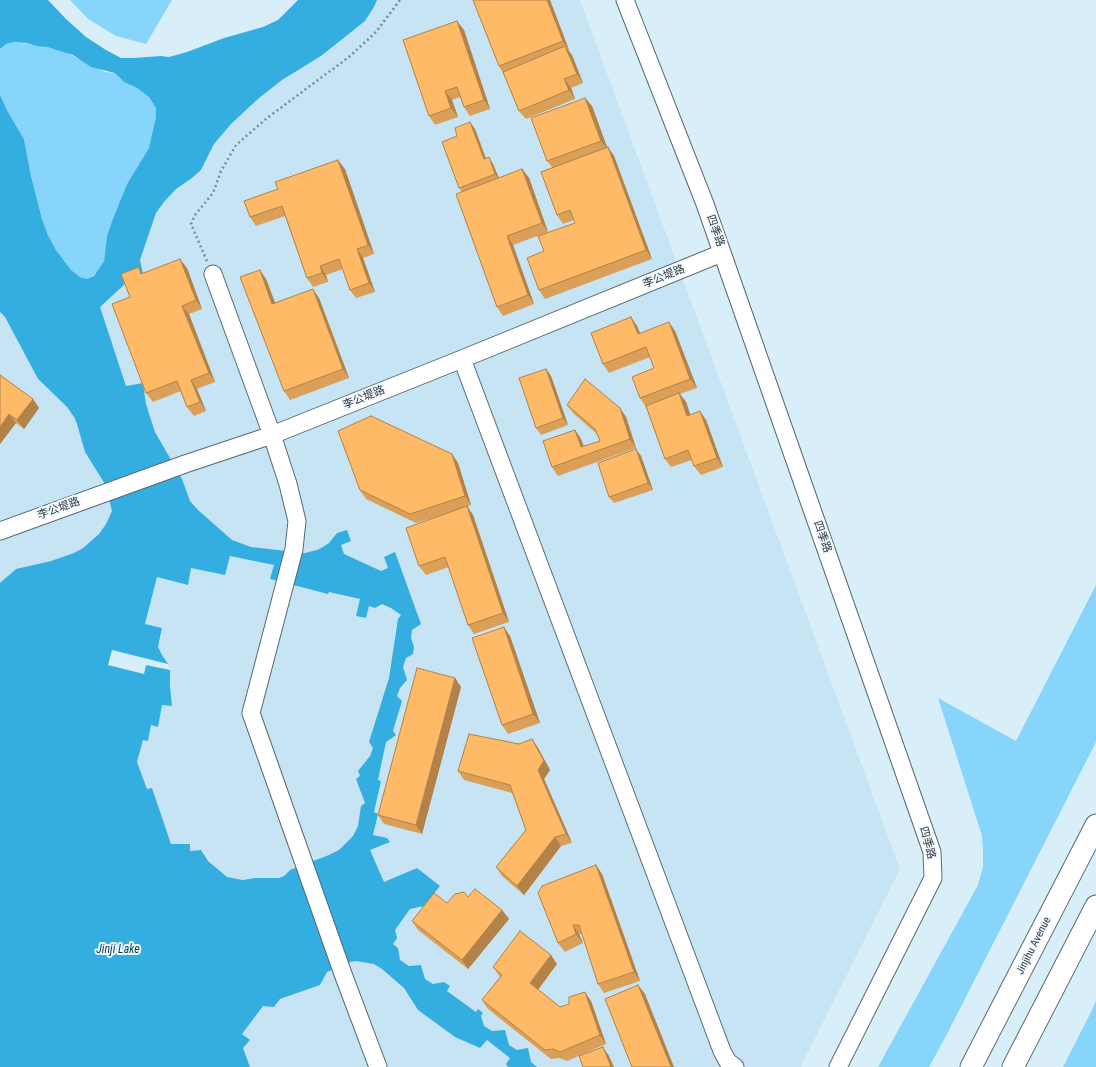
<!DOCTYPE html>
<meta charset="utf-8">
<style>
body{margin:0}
canvas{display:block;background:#d8effa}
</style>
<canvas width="1096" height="1067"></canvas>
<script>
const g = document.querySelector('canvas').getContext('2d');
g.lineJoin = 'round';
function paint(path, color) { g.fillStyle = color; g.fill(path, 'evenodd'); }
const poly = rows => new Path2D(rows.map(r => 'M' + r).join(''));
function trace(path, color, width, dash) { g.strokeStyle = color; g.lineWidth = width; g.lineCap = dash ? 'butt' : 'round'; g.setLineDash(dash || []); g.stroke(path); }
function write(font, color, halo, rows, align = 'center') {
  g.font = font + ' "Roboto Condensed","Noto Sans SC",sans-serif'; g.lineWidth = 4; g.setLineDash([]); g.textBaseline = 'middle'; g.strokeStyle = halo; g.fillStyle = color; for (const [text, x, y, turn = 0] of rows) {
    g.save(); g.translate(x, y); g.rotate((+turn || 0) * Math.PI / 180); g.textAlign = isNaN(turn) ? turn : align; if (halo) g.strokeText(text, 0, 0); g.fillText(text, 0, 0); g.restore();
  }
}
const built = poly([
 [377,0,580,0,900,869,801,1066,802,1067,250,1067,243,1048,242,1034,263,1006,274,1007,280,999,320,985,289,870,284,876,274,879,254,878,243,880,227,877,208,861,201,850,190,851,189,844,171,845,152,788,147,790,137,762,143,739,148,740,151,725,158,727,162,704,171,706,170,670,168,664,162,655,158,647,162,629,145,624,157,577,188,585,191,568,232,541,198,510,190,501,155,432,146,404,143,383,126,386,100,307,125,284,140,260,156,213,164,202,176,189,192,178,201,170,214,144,231,124,259,98,282,80,321,56,365,21,374,7],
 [0,312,5,317,38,380,67,407,74,417,81,435,105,484,112,507,112,511,106,524,99,534,83,548,74,553,51,561,25,567,0,583]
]);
const green = poly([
 [70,0,172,0,146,44,116,36,88,19],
 [14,42,47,47,65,52,105,72,115,73,124,82,137,88,149,97,156,108,156,117,153,134,149,148,127,184,112,221,107,236,104,261,96,273,91,278,87,279,80,277,71,270,56,250,48,235,42,219,31,176,24,139,8,112,0,95,0,49,6,44],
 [1096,585,1096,742,946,1036,929,1067,878,1067,978,885,983,867,983,850,982,836,938,698,1016,741],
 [1096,1001,1096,1067,1063,1067,1090,1014]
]);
const water = poly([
 [0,0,48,0,66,19,86,37,106,50,121,58,133,58,161,56,169,57,187,52,224,38,263,27,278,20,298,0,377,0,374,7,365,21,321,56,282,80,259,98,231,124,214,144,201,170,192,178,176,189,164,202,156,213,140,260,143,274,125,284,100,307,126,386,143,383,146,404,155,432,182,479,190,501,198,510,232,540,251,547,305,553,317,550,323,547,329,543,337,533,347,530,351,541,341,545,344,554,381,571,388,568,384,557,395,552,421,624,412,630,411,638,414,647,413,654,406,658,403,667,407,680,400,688,397,696,402,701,393,731,396,735,386,742,378,780,381,781,374,812,378,814,373,835,387,838,390,842,370,850,384,882,417,868,440,886,424,906,410,909,395,930,397,938,393,944,398,948,400,960,409,966,421,965,425,979,433,984,444,982,450,986,447,991,476,1012,478,1009,483,1013,481,1016,484,1026,492,1031,505,1030,509,1045,517,1050,528,1048,531,1062,537,1067,508,1067,506,1064,510,1058,487,1040,480,1048,455,1037,418,1010,404,988,382,969,374,964,356,961,350,962,327,972,320,985,280,999,274,1007,263,1006,242,1034,250,1040,243,1048,250,1067,0,1067,0,583,16,569,51,561,74,553,83,548,99,534,106,524,112,511,105,484,85,452,77,424,74,417,67,407,38,379,5,317,0,312,0,95,8,112,24,139,31,176,42,219,48,235,56,250,71,270,80,277,87,279,94,276,104,261,107,236,112,221,127,184,149,148,156,117,156,108,149,97,137,88,124,82,115,73,91,67,73,55,47,47,37,46,26,43,14,42,6,44,0,49],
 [230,556,274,565,270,579,328,594,329,592,360,599,356,616,366,618,369,606,375,608,382,604,391,608,401,615,398,619,389,678,369,742,373,748,370,756,358,771,360,776,356,779,365,803,361,806,358,826,353,836,339,850,329,855,290,870,284,876,279,878,254,878,243,880,227,877,208,861,201,850,190,851,190,844,171,844,152,788,147,789,137,762,143,740,148,741,151,725,158,727,162,705,172,706,170,686,170,670,146,665,144,674,108,665,112,650,168,664,162,655,158,647,162,628,145,624,157,577,188,585,191,568,225,575]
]);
const path = poly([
 [207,261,191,224,195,215,213,193,221,171,236,145,267,118,349,57,376,32,400,0]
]);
const minor = poly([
 [625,0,705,204,932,852,933,878,838,1067],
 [213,274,272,435,288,484,297,521,294,549,251,713,343,974,378,1067],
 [462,359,722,1051,728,1062,735,1067],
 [0,531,185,464,272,435,462,359,722,253]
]);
const major = poly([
 [971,1067,1096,825],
 [1013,1067,1096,906]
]);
const wall = poly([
 [550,0,569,50,568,51,572,55,583,83,571,88,575,99,526,119,519,111,504,75,499,66],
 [464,30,490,109,470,116,464,107,460,97,452,100,458,117,435,125,429,116],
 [585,98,592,106,607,147,614,156,652,259,545,299,539,290,544,251,575,223,574,220,563,224,557,215,552,167,547,161],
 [475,129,486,158,493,164,499,178,522,169,529,178,548,232,513,245,534,304,503,316,497,307,462,192,459,188],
 [345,169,374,254,363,258,375,292,356,298,350,290,343,269,326,275,328,282,313,287,307,278,285,216,256,226,250,217],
 [187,268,202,309,189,314,215,382,197,389,206,411,194,416,187,407,181,391,153,402,146,393,130,297,143,273],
 [266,279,275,303,319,298,349,378,290,400,284,391],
 [631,317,637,326,640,333,675,331,697,388,680,394,686,402,690,415,706,420,723,467,701,475,694,466,692,460,671,467,665,459,646,407,640,398,654,368,650,357,609,373,603,364],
 [546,369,551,376,568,425,541,435,536,428],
 [0,375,33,399,39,408,24,429,16,423,0,444],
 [567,405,626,417,636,448,558,476,552,467,575,430,581,439,584,446,600,441,597,434,574,414],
 [452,454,458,463,471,505,467,507,473,515,509,622,474,634,468,625,449,567,426,575,419,566,452,512,416,523,366,499,360,490],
 [641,456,653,490,614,503,609,497],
 [510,636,540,723,508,734,502,725],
 [455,678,461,687,422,834,384,824,378,815],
 [532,739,538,748,550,770,544,779,572,843,561,846,524,895,502,876,496,867,526,830,512,793,464,780,458,771,519,744],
 [602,874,640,981,604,993,598,984,582,934,579,934,583,943,565,952,558,943],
 [468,897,502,910,509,919,468,969,418,930,412,921,447,903],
 [557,964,538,990,560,1007,591,1001,606,1044,567,1061,559,1058,551,1059,488,1009,482,1000,500,977,493,967]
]);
const shadedWall = poly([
 [547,0,550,0,569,50,563,41],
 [457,21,464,30,490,109,484,100],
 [565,46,572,55,583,83,577,74],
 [564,79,571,88,575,99,569,90],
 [445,91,452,100,458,117,451,108],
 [585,98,592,106,608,150,601,141],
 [470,122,475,129,488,165,484,159],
 [608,147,614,156,652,259,646,250],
 [489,157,493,164,500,181,495,174],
 [338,160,345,169,374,254,368,245],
 [522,169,529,178,548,232,542,223],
 [507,236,513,245,534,304,528,295],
 [357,249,363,258,375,292,369,283],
 [180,259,187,268,202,309,196,300],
 [320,266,326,275,328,282,322,273],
 [260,270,266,279,279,313,272,304],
 [313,289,319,298,349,378,343,369],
 [182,306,189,314,215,382,209,373],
 [631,317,637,326,644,343,638,334],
 [669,322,675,331,697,388,690,379],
 [546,369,551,376,568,425,563,418],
 [191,380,197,389,206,411,200,402],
 [679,393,686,402,694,425,687,416],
 [33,399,39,408,24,429,17,420],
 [620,408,626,417,636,448,630,439],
 [700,411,706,420,723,467,717,458],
 [9,414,16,423,0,444,0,427],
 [575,430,581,439,586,455,581,447],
 [636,449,641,456,653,490,648,483],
 [452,454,458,463,471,505,465,496],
 [467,506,473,515,509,622,503,613],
 [504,627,510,636,540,723,533,714],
 [455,678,461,687,422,834,416,825],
 [532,739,538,748,550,770,544,779,572,843,566,834,538,770],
 [555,837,561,846,524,895,517,886],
 [596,865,602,874,640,981,634,972],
 [502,910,509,919,468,969,462,960],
 [573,925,579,934,583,943,576,934],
 [551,955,557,964,536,992,530,983],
 [638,985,645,994,674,1067,671,1067],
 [585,992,591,1001,606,1044,600,1035],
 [603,1047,609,1056,614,1067,611,1067]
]);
const building = poly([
 [473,0,547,0,563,41,499,66,473,0],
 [457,21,484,100,464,107,457,87,445,91,451,108,429,116,403,40,457,21],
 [565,46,577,74,564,79,569,90,519,111,503,72,565,46],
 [585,98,601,141,547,161,531,118,585,98],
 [470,122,484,159,489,157,495,174,459,188,442,142,457,136,455,128,470,122],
 [608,147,646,250,539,290,527,258,544,251,538,236,575,223,570,210,557,215,541,172,608,147],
 [338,160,368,245,357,249,369,283,350,290,339,259,320,266,322,273,307,278,282,206,250,217,244,201,278,189,275,182,338,160],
 [522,169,542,223,507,236,528,295,497,307,456,194,522,169],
 [180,259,196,300,182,306,209,373,191,380,200,402,187,407,177,381,146,393,112,304,130,297,121,274,139,267,141,274,180,259],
 [260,270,272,304,313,289,343,369,284,391,240,277,260,270],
 [631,317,638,334,669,322,690,379,640,398,632,377,654,368,646,347,603,364,591,333,631,317],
 [546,369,563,418,536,428,519,378,546,369],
 [0,375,33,399,17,420,9,414,0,427,0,375],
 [585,379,620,408,630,439,552,467,543,441,575,430,581,447,600,441,595,429,567,405,585,379],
 [679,393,687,416,700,411,717,458,694,466,688,450,665,459,646,406,679,393],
 [371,416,452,454,465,496,410,514,360,490,338,431,371,416],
 [636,449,648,483,609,497,598,463,636,449],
 [467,506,503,613,468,625,445,557,419,566,406,528,467,506],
 [504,627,533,714,502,725,472,638,504,627],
 [417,668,455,678,416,825,378,815,417,668],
 [469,734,519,744,532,739,544,761,538,770,566,834,555,837,517,886,496,867,526,830,510,785,458,771,469,734],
 [596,865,634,972,598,984,579,925,573,925,576,934,558,943,538,893,542,886,596,865],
 [475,889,502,910,462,960,412,921,434,893,447,903,455,894,464,892,468,897,475,889],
 [520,931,551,955,530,983,560,1007,569,1004,569,997,585,992,600,1035,560,1052,553,1049,545,1050,482,1000,502,975,493,967,520,931],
 [638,985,671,1067,632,1067,605,999,638,985],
 [603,1047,611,1067,583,1067,579,1056,603,1047]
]);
const streetNames = [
 ["四季路",715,231,71],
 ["李公堤路",664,277,-22],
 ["李公堤路",364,398,-22],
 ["李公堤路",59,509,-20],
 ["四季路",822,537,71],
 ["四季路",927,843,75],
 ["Jinjihu Avenue",1034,946,-63]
];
const waterNames = [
 ["Jinji Lake",118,950]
];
paint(built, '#c6e4f4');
paint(green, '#87d5fb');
paint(water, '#34aee1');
trace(minor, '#566a74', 19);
trace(major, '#566a74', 23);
trace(path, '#7d8c93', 2.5, [2, 3]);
trace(minor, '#fff', 17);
trace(major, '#fff', 21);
paint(wall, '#daa059');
paint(shadedWall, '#b28248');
paint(building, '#feba67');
trace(building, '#b28248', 1);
write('11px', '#30393d', '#f1f9fe', streetNames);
write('italic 12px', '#083d52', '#f1f9fe', waterNames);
</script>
